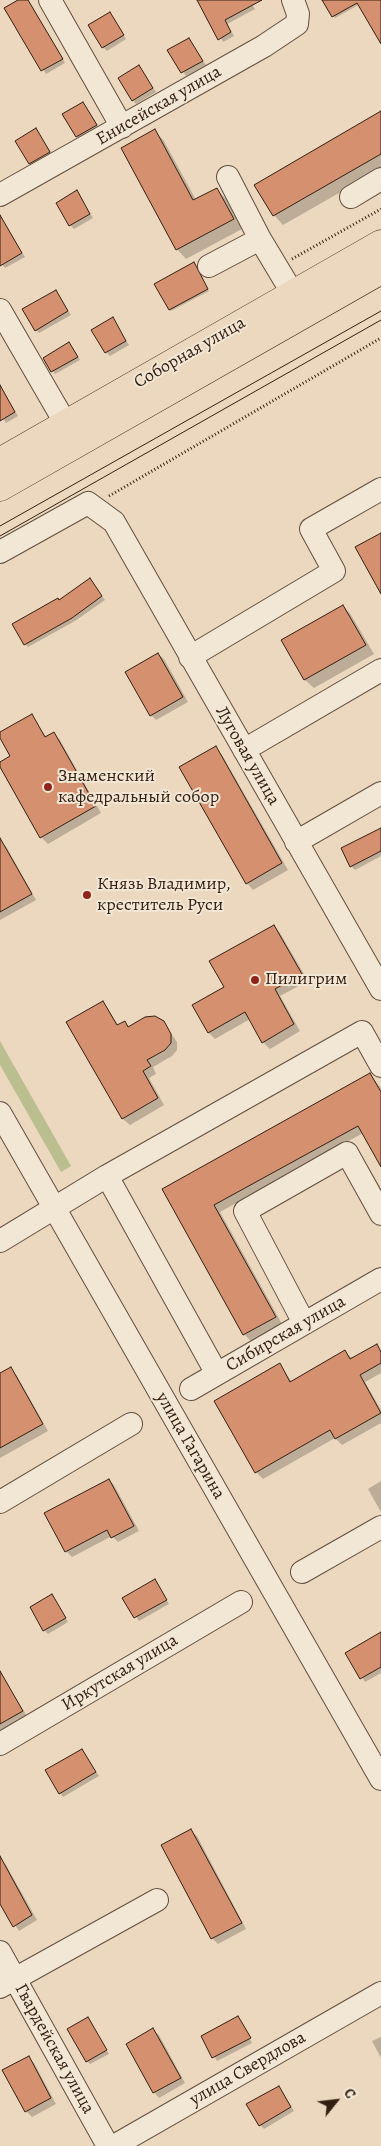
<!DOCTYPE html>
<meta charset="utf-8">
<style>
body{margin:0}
#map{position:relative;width:381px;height:2146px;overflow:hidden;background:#ebd8be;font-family:Alegreya,serif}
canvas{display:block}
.north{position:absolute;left:311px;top:2076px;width:50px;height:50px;-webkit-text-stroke:4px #f2e6d5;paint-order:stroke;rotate:61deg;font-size:14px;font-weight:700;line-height:20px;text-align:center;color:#342013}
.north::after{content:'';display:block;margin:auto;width:18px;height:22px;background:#342013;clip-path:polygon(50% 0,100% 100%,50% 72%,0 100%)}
</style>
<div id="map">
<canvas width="381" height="2146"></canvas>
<div class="north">С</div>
</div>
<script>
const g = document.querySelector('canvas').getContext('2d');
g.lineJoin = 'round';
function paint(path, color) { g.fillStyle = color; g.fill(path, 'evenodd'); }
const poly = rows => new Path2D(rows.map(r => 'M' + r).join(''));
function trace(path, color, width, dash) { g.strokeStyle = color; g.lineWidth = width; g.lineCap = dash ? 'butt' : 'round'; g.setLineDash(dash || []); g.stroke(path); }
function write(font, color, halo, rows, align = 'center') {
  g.font = font + ' Alegreya,serif'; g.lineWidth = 4; g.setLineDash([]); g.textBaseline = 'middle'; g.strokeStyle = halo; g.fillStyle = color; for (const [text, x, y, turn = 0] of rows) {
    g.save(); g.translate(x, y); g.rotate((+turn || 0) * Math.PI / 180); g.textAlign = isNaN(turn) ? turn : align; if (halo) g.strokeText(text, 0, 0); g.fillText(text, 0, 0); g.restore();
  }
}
const green = poly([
 [0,1041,71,1166,61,1172,0,1065]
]);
const shadow = poly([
 [21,0,29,1,65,63,46,74,6,9],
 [200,0,249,0,255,9,227,24,234,36,223,42],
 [324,0,381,0,381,42,360,4,335,18],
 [113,18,126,39,107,51,103,47],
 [189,39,206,65,186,76,169,51],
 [139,67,156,92,136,104,133,100],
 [83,103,100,129,80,140,77,136],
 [381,113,381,169,283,225,274,215],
 [36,130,53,155,33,167,30,163],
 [155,131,164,141,196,200,216,189,226,199,242,229,186,259,177,249],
 [77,192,93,218,74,229,70,225],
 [8,231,25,257,5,268,0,262,0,236],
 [195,265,209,291,171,311,170,310],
 [55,291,71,315,39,333,36,330],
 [112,319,129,345,110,356,106,352],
 [72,347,80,360,55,374,44,358],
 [0,386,18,416,6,423,0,414],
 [90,580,105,600,75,621,28,647,25,644,60,601],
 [343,606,351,615,374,654,314,688,305,680,283,640],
 [158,654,164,659,188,702,156,720,151,715],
 [31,716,47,738,53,734,60,740,101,813,48,844,41,837,0,765,12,756,0,734],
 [215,748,222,755,288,870,253,890,247,883],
 [381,833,381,856,355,870,351,866],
 [2,843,7,848,36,900,0,920,0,844],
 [274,926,280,933,308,981,280,996,300,1031,270,1049,263,1042,250,1019,215,1039,208,1032,226,988],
 [103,1002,119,1026,124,1022,130,1027,163,1022,177,1042,177,1050,172,1056,153,1067,156,1074,149,1078,164,1105,130,1125,123,1119,68,1023],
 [371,1076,381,1088,381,1165,363,1133,220,1212,282,1324,251,1341,244,1334,163,1189],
 [376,1346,381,1351,381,1373,365,1382,381,1410,381,1423,342,1445,335,1438,263,1479,256,1472,216,1401,280,1365,292,1382,345,1352,352,1358],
 [10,1369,17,1376,48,1431,0,1458,0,1375],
 [109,1480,114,1485,139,1531,118,1542,112,1536,72,1557,66,1551,46,1513],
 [381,1481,381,1512,368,1489],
 [155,1580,169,1604,139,1621,124,1598],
 [52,1596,68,1622,48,1634,44,1630],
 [381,1639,381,1673,365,1682,347,1654],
 [8,1687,27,1716,0,1732,0,1692],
 [82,1750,99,1776,63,1797,60,1793],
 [191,1831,197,1836,246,1929,218,1944,212,1938],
 [1,1859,6,1865,37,1920,19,1931,0,1901],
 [238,2017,252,2043,217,2061,202,2037],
 [88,2019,109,2054,90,2064,87,2061],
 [153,2030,159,2035,185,2083,159,2098,154,2092],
 [381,2037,381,2058,372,2041],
 [28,2057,34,2063,56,2104,32,2117,26,2111],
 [279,2087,294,2111,264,2129,260,2125]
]);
const building = poly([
 [18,0,28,0,63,59,41,71,4,8,18,0],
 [197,0,262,0,225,20,231,32,218,40,197,0],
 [322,0,381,0,381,44,357,3,332,17,322,0],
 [110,12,124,35,102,48,88,25,110,12],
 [189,38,203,61,181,73,167,50,189,38],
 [139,65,153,88,132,101,118,78,139,65],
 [83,102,97,125,76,137,62,114,83,102],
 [381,111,381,154,273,216,254,185,381,111],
 [36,128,50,152,29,164,15,141,36,128],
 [155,129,193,200,217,188,234,219,176,250,121,148,155,129],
 [77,190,90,214,69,226,56,203,77,190],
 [0,215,22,253,0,266,0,215],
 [194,262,208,289,169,310,154,284,194,262],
 [56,290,68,311,35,331,22,309,56,290],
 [113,317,126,341,105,353,91,330,113,317],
 [69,342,78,357,51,372,43,358,69,342],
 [0,385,15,412,0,421,0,385],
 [381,533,381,594,355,547,381,533],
 [90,578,102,596,72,618,24,645,12,624,58,598,59,600,90,578],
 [343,605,366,645,304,680,281,640,343,605],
 [158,653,183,697,150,716,125,672,158,653],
 [32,714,45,737,54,732,96,806,40,838,0,767,0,762,10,756,0,738,0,732,32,714],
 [216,746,282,863,246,884,179,767,216,746],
 [381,828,381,851,350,867,341,848,381,828],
 [0,838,32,894,0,912,0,838],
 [274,925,302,974,275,989,294,1024,262,1043,245,1012,208,1033,192,1005,224,987,209,961,274,925],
 [103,1001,117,1025,125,1021,128,1027,145,1017,155,1016,164,1021,171,1034,171,1043,165,1050,147,1060,151,1066,143,1071,158,1098,122,1119,66,1022,103,1001],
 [370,1073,381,1092,381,1167,358,1126,214,1205,276,1317,243,1335,162,1189,370,1073],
 [377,1344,381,1352,381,1363,360,1375,381,1413,335,1439,330,1430,255,1473,214,1401,280,1363,290,1382,345,1350,350,1359,377,1344],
 [11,1367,43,1424,0,1448,0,1373,11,1367],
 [109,1479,134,1526,111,1538,107,1530,65,1552,44,1513,109,1479],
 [155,1579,167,1600,134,1618,122,1598,155,1579],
 [52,1594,66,1618,43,1631,30,1607,52,1594],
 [381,1632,381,1667,360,1679,345,1653,381,1632],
 [0,1671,23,1711,0,1724,0,1671],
 [82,1749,96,1772,59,1794,45,1770,82,1749],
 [191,1829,242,1923,211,1939,161,1845,191,1829],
 [0,1856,32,1915,13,1927,0,1904,0,1856],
 [238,2016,251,2038,212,2058,201,2036,238,2016],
 [88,2017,107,2050,86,2062,67,2029,88,2017],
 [153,2028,181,2078,153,2093,126,2044,153,2028],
 [29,2056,51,2098,25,2112,2,2070,29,2056],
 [279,2086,291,2107,259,2126,246,2104,279,2086]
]);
const path = poly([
 [292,259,381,209],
 [109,496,381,338]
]);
const minor = poly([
 [50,0,122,127],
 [228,177,260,239,293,294],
 [0,195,264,46,297,24,298,14,293,0],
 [351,197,381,179],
 [209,266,260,239],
 [0,310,74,438],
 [0,552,88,503,114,522,381,989],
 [190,657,334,571,311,529,381,489],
 [244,750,381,670],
 [296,842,381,793],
 [0,1113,381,1779],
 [107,1176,217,1374],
 [0,1241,107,1176,362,1032,381,1066],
 [304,1323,245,1211,347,1153,381,1214],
 [191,1389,381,1279],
 [0,1502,131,1424],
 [302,1572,381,1527],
 [0,1744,241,1602],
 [0,1952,108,2146],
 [0,1987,157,1900],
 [114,2146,381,1993]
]);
const major = poly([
 [0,462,381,244],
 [0,487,381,270]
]);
const tram = poly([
 [0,526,381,311],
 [0,536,381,320]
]);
const markers = [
 [48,787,5,"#8f2418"],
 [87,895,5,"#8f2418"],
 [255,980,5,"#8f2418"]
];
const streetNames = [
 ["Енисейская улица",159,106,-30],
 ["Соборная улица",190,353,-30],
 ["Луговая улица",247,756,60],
 ["Сибирская улица",286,1334,-30],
 ["улица Гагарина",190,1446,60],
 ["Иркутская улица",120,1673,-31],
 ["Гвардейская улица",54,2049,61],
 ["улица Свердлова",248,2069,-30]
];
const poiNames = [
 ["Знаменский",58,777],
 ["кафедральный собор",58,798],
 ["Князь Владимир,",97,885],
 ["креститель Руси",97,906],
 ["Пилигрим",265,980]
];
paint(green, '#bbbe8f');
paint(shadow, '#0003');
paint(building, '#d4906f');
trace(building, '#342013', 1);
trace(minor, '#624e3e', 24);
trace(major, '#342013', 29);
trace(path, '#342013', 3, [1, 2.5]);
trace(minor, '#f2e6d5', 22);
trace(major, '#ebd8be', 28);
trace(tram, '#342013', 1);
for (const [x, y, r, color] of markers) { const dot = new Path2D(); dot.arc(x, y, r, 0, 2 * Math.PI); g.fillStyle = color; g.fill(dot); trace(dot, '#f2e6d5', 2); }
write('18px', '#342013', '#f2e6d5', streetNames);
write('18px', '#342013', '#f2e6d5', poiNames, 'left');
</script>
